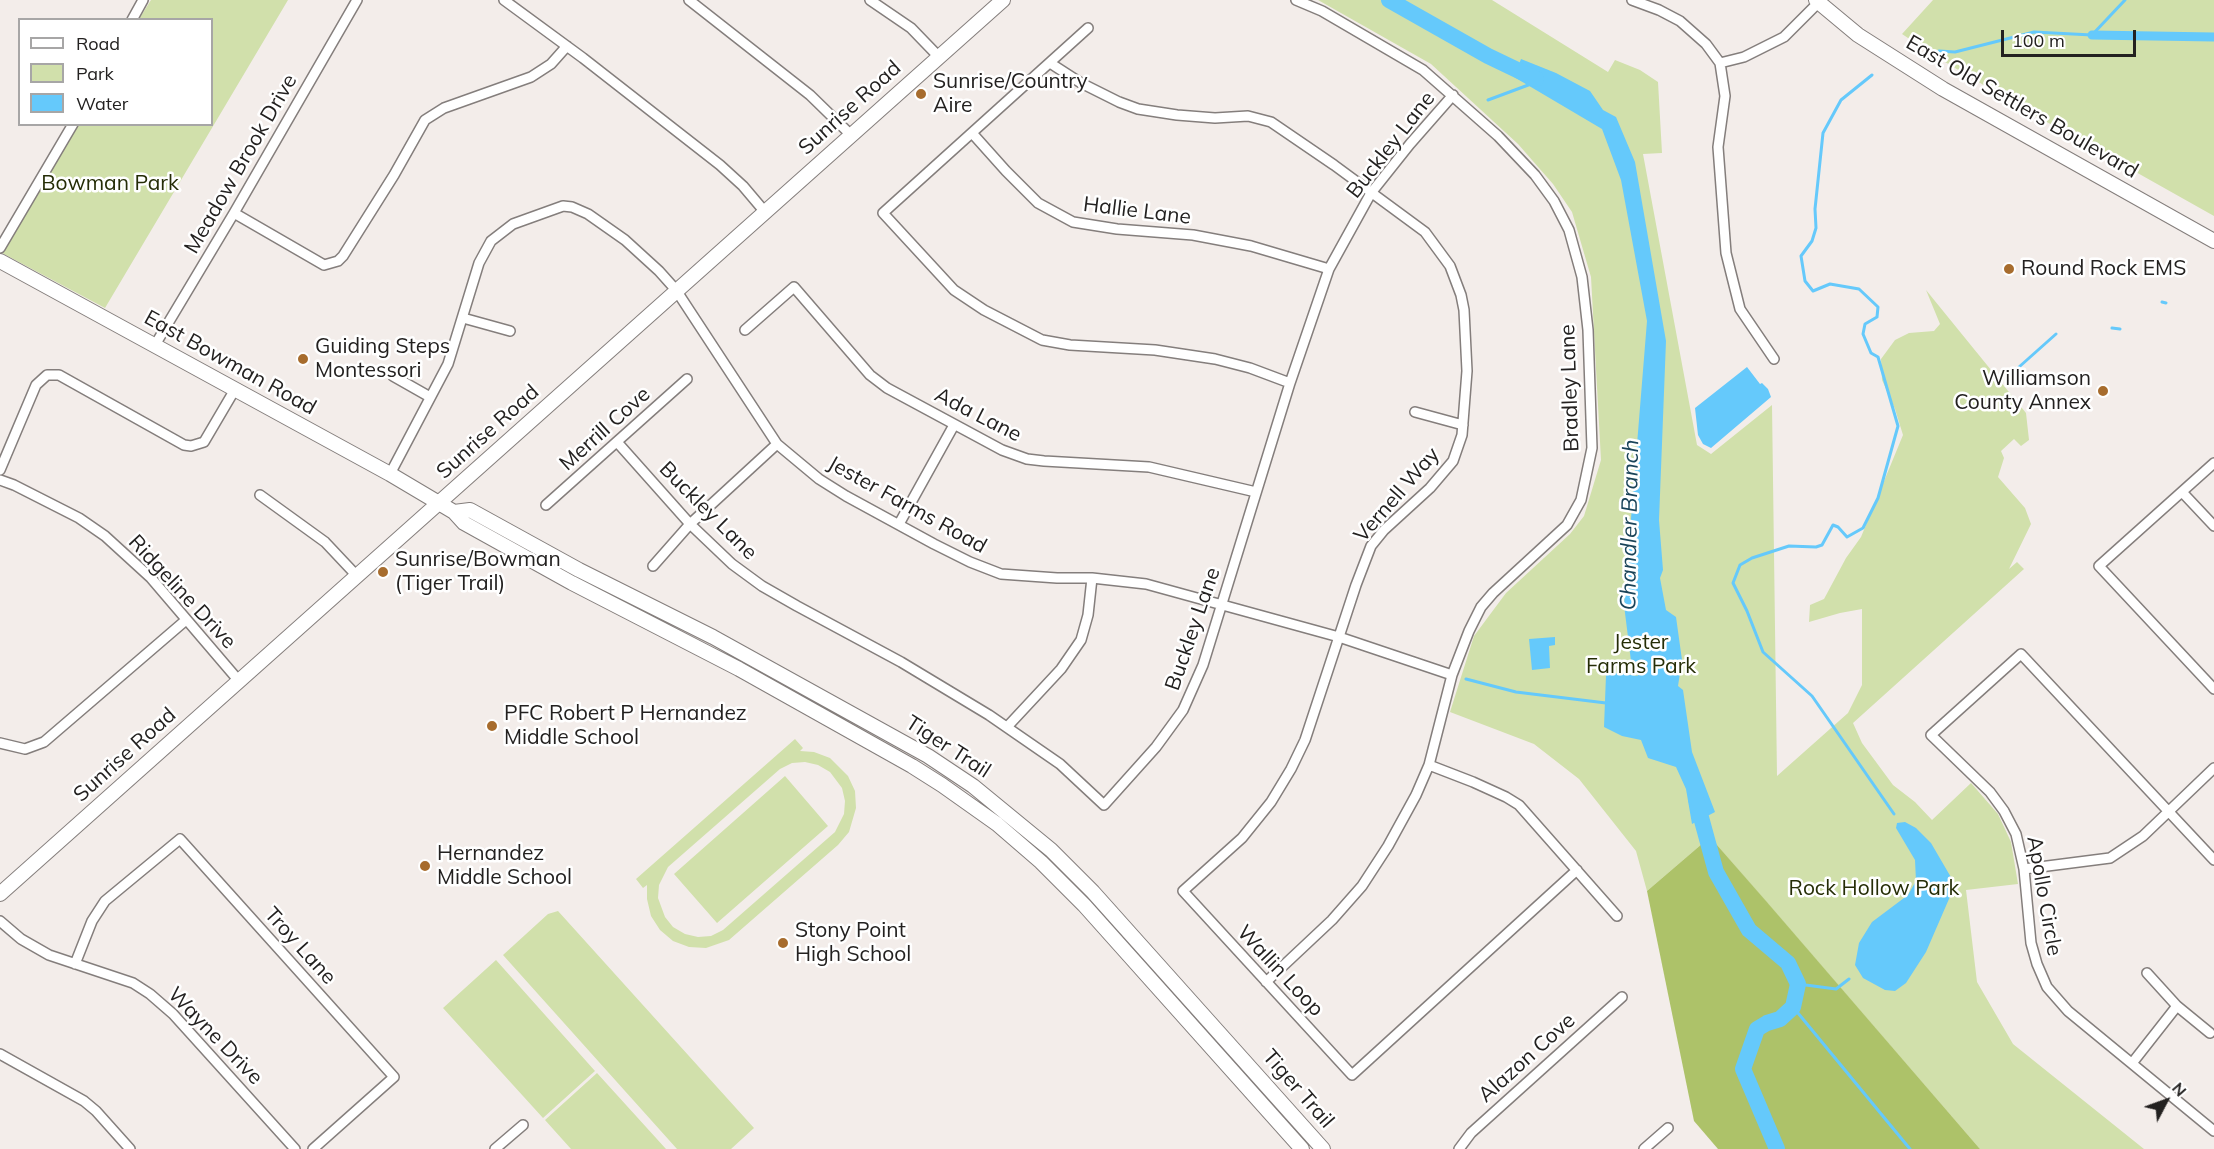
<!DOCTYPE html>
<style>
body{margin:0}
#map{position:relative;width:2214px;height:1149px;overflow:hidden;background:#f3edea;font-family:Mulish,sans-serif}
canvas{display:block}
.legend{position:absolute;left:18px;top:18px;width:195px;height:108px;box-sizing:border-box;background:#fff;border:2px solid #a7a6a6;margin:0;padding:8px 10px;list-style:none;font-size:18px;color:#232120}
.legend li{display:flex;align-items:center;gap:12px;height:30px}
.legend b{width:30px;border:2px solid #a7a6a6}
.north{position:absolute;left:2136px;top:1071px;width:60px;height:60px;-webkit-text-stroke:4px #fff;paint-order:stroke;rotate:49deg;font-size:16px;font-weight:700;line-height:24px;text-align:center;color:#232120}
.north::after{content:'';display:block;margin:auto;width:21px;height:27px;background:#232120;clip-path:polygon(50% 0,100% 100%,50% 72%,0 100%)}
.scale{position:absolute;left:2001px;top:30px;width:135px;height:27px;box-sizing:border-box;border:3px solid #232120;border-top:0;padding-left:8px;font-size:18px;line-height:21px;white-space:nowrap;color:#232120;-webkit-text-stroke:4px #fff;paint-order:stroke}
</style>
<div id="map">
<canvas width="2214" height="1149"></canvas>
<ul class="legend">
<li><b style="height:8px;background:#fff"></b>Road</li>
<li><b style="height:16px;background:#d1e0ab"></b>Park</li>
<li><b style="height:16px;background:#65c9fb"></b>Water</li>
</ul>
<div class="north">N</div>
<div class="scale">100 m</div>
</div>
<script>
const g = document.querySelector('canvas').getContext('2d');
g.lineJoin = 'round';
function paint(path, color) { g.fillStyle = color; g.fill(path, 'evenodd'); }
const poly = rows => new Path2D(rows.map(r => 'M' + r).join(''));
function trace(path, color, width, dash) { g.strokeStyle = color; g.lineWidth = width; g.lineCap = dash ? 'butt' : 'round'; g.setLineDash(dash || []); g.stroke(path); }
function write(font, color, halo, rows, align = 'center') {
  g.font = font + ' Mulish,sans-serif'; g.lineWidth = 5; g.setLineDash([]); g.textBaseline = 'middle'; g.strokeStyle = halo; g.fillStyle = color; for (const [text, x, y, turn = 0] of rows) {
    g.save(); g.translate(x, y); g.rotate((+turn || 0) * Math.PI / 180); g.textAlign = isNaN(turn) ? turn : align; if (halo) g.strokeText(text, 0, 0); g.fillText(text, 0, 0); g.restore();
  }
}
const green = poly([
 [151,0,288,0,105,308,2,253,77,125,212,124,212,20,139,19],
 [1318,0,1492,0,1608,72,1615,60,1640,70,1658,82,1662,153,1643,154,1697,445,1711,454,1772,405,1777,776,1848,713,1862,685,1862,609,1840,613,1809,622,1810,605,1824,599,1846,558,1861,537,1903,435,1895,409,1882,380,1881,359,1895,340,1909,333,1934,331,1940,324,1926,290,2026,413,2029,440,2021,446,2014,439,2001,451,2004,458,1998,477,2025,508,2031,524,2009,569,2017,562,2024,569,1853,723,1862,743,1893,785,1915,802,1932,820,1971,783,1998,814,2011,842,2018,884,1966,890,1977,982,2013,1044,2144,1149,1980,1149,1710,837,1647,891,1636,851,1579,779,1534,744,1450,712,1474,636,1506,593,1570,534,1584,516,1601,460,1591,277,1572,212,1553,184,1518,144,1431,64],
 [1933,0,2214,0,2214,216,2022,108,1935,56,1902,34],
 [795,739,803,748,800,751,814,752,830,758,848,776,855,791,856,808,849,832,838,845,729,940,706,948,689,947,673,941,660,930,651,916,647,899,647,885,643,888,636,879],
 [805,762,818,765,830,772,842,788,845,801,844,814,835,832,723,930,711,936,698,937,685,934,673,927,665,917,658,898,659,885,668,867,780,769,792,763],
 [785,776,828,826,717,923,674,874],
 [558,911,754,1128,731,1149,677,1149,503,955,548,914],
 [496,960,595,1071,543,1118,443,1008],
 [597,1073,666,1149,571,1149,545,1120]
]);
const forest = poly([
 [1710,837,1766,901,1980,1149,1718,1149,1694,1121,1647,891]
]);
const water = poly([
 [1521,59,1556,73,1590,91,1603,110,1616,117,1635,162,1666,341,1659,520,1663,570,1660,578,1666,610,1676,617,1682,660,1678,686,1683,690,1692,752,1715,812,1692,824,1686,789,1676,767,1648,758,1641,740,1622,736,1604,727,1606,675,1618,673,1638,676,1631,661,1624,605,1647,321,1621,180,1602,129,1514,77],
 [1747,367,1760,384,1762,383,1768,389,1771,397,1711,448,1703,444,1698,435,1695,408],
 [1555,637,1555,645,1549,646,1550,668,1532,670,1529,639],
 [1905,822,1916,828,1931,843,1952,879,1952,892,1926,952,1906,983,1895,991,1885,990,1863,978,1855,965,1859,943,1872,922,1908,895,1916,881,1915,860,1896,828,1897,823]
]);
const stream = poly([
 [1939,51,1955,52,2034,32,2092,35,2125,0],
 [1872,75,1841,100,1823,133,1815,209,1816,228,1812,241,1801,256,1805,281,1813,291,1830,284,1859,289,1878,307,1877,317,1865,324,1863,334,1871,353,1878,357,1898,426,1878,498,1863,528,1847,537,1838,527,1833,525,1822,545,1816,547,1789,546,1752,558,1740,565,1733,583,1747,611,1763,652,1812,696,1894,814],
 [1488,100,1531,84],
 [2162,302,2166,303],
 [2112,328,2120,329],
 [2019,367,2056,334],
 [1466,679,1516,692,1606,703],
 [1798,984,1836,989,1849,979],
 [1793,1007,1910,1149]
]);
const canal = poly([
 [2092,35,2214,37]
]);
const river = poly([
 [1389,0,1488,56,1536,79],
 [1696,799,1716,872,1749,930,1788,963,1798,984,1793,1007,1780,1019,1767,1023,1757,1029,1743,1069,1777,1149]
]);
const street = poly([
 [504,0,583,58,720,165,743,186,765,212],
 [689,0,810,95,851,135],
 [870,0,911,28,939,57],
 [1632,0,1659,10,1680,21,1706,44,1720,63,1744,57,1784,37,1819,2],
 [132,20,143,0],
 [1088,28,883,213,954,290,984,310,1042,340,1070,345,1155,350,1215,359,1250,368,1290,383],
 [1050,63,1081,83,1119,102,1138,109,1177,115,1215,118,1248,116,1271,122,1334,165,1425,232,1450,266,1461,295,1464,310,1467,371,1462,435,1453,461,1430,488,1384,530,1371,546,1356,585,1305,740,1291,769,1271,802,1242,838,1183,891,1352,1075,1577,870],
 [1720,63,1725,96,1718,147,1726,253,1740,309,1774,359],
 [972,133,1006,171,1038,203,1073,222,1117,229,1193,235,1251,246,1329,269],
 [234,213,324,265,338,261,343,256,394,175,425,120,444,108,531,77,551,64,567,46],
 [0,248,73,124],
 [463,318,510,331],
 [745,330,794,287,870,375,887,388,1002,450,1027,459,1044,461,1149,467,1256,492],
 [155,345,234,213,357,0],
 [393,376,430,397],
 [1415,412,1463,425],
 [617,442,690,524,732,564,762,586,797,606,901,662,989,715,1060,764,1104,805,1156,747,1183,710,1203,665,1290,383,1329,269,1371,193,1410,144,1453,95],
 [2214,463,2099,566,2214,689],
 [0,470,36,385,47,375,59,375,184,445,191,446,204,442,234,391],
 [390,474,448,364,479,263,491,241,513,224,563,206,572,207,588,214,625,240,659,271,676,290,777,444,819,479,846,496,934,544,970,562,1001,574,1057,578,1092,578,1146,584,1339,637,1452,675],
 [0,480,14,485,79,518,105,536,151,578,239,681],
 [2182,492,2214,526],
 [260,495,325,542,357,576],
 [546,505,687,379],
 [899,524,954,425],
 [653,566,690,524,777,444],
 [1007,727,1061,669,1081,640,1088,615,1092,578],
 [0,743,25,749,44,742,186,620],
 [1429,765,1473,782,1506,797,1519,805,1617,916],
 [2214,860,2021,654,1931,735,1990,792,2004,811,2016,834,2024,869,2031,943,2037,964,2047,987,2068,1011,2214,1131],
 [2024,869,2110,858,2143,836,2214,768],
 [0,921,21,939,49,955,133,983,150,994,173,1014,295,1149],
 [75,964,92,921,105,901,180,839,394,1077,313,1149],
 [2147,973,2177,1006,2210,1033],
 [1266,982,1332,920,1362,886,1388,846,1416,795,1429,765,1452,675,1469,631,1481,607,1493,593,1567,525,1581,500,1592,448,1588,330,1582,277,1569,230,1554,201,1535,175,1498,136,1423,70,1322,11,1296,0],
 [0,1054,84,1101,96,1111,130,1149],
 [2133,1062,2177,1006],
 [495,1149,523,1125],
 [1459,1149,1471,1133,1622,997],
 [1644,1149,1668,1128]
]);
const secondary = poly([
 [1816,0,1858,35,1943,89,2214,241],
 [0,261,390,474,454,512,464,523,572,583,739,669,912,766,942,785,997,824,1041,862,1084,905,1302,1149],
 [454,512,470,510,579,570,713,637,928,756,973,786,1051,850,1093,892,1323,1149],
 [0,894,1003,0]
]);
const markers = [
 [921,94,6,"#a76c2d"],
 [2009,269,6,"#a76c2d"],
 [303,359,6,"#a76c2d"],
 [2103,391,6,"#a76c2d"],
 [383,572,6,"#a76c2d"],
 [492,726,6,"#a76c2d"],
 [425,866,6,"#a76c2d"],
 [783,943,6,"#a76c2d"]
];
const poiNames = [
 ["Sunrise/Country",933,82],
 ["Aire",933,106],
 ["Round Rock EMS",2021,269],
 ["Guiding Steps",315,347],
 ["Montessori",315,371],
 ["Williamson",2091,379,"right"],
 ["County Annex",2091,403,"right"],
 ["Sunrise/Bowman",395,560],
 ["(Tiger Trail)",395,584],
 ["PFC Robert P Hernandez",504,714],
 ["Middle School",504,738],
 ["Hernandez",437,854],
 ["Middle School",437,878],
 ["Stony Point",795,931],
 ["High School",795,955]
];
const streetNames = [
 ["East Old Settlers Boulevard",2022,107,30],
 ["Sunrise Road",850,108,-42],
 ["Buckley Lane",1391,145,-52],
 ["Meadow Brook Drive",241,164,-60],
 ["Hallie Lane",1137,211,7],
 ["East Bowman Road",230,363,29],
 ["Bradley Lane",1570,388,-92],
 ["Ada Lane",978,415,27],
 ["Merrill Cove",605,429,-42],
 ["Sunrise Road",488,432,-42],
 ["Vernell Way",1397,495,-49],
 ["Jester Farms Road",907,505,29],
 ["Buckley Lane",708,511,45],
 ["Ridgeline Drive",182,592,47],
 ["Buckley Lane",1193,629,-71],
 ["Tiger Trail",948,747,33],
 ["Sunrise Road",125,755,-42],
 ["Apollo Circle",2044,896,80],
 ["Troy Lane",300,946,48],
 ["Wallin Loop",1280,971,47],
 ["Wayne Drive",215,1036,46],
 ["Alazon Cove",1527,1058,-42],
 ["Tiger Trail",1298,1089,49]
];
const parkNames = [
 ["Bowman Park",110,184],
 ["Jester",1641,643],
 ["Farms Park",1641,667],
 ["Rock Hollow Park",1874,889]
];
const waterNames = [
 ["Chandler Branch",1630,525,-89]
];
paint(green, '#d1e0ab');
paint(forest, '#adc269');
paint(water, '#65c9fb');
trace(stream, '#65c9fb', 3);
trace(canal, '#65c9fb', 9);
trace(river, '#65c9fb', 16);
trace(street, '#847e7c', 12);
trace(secondary, '#847e7c', 16);
trace(street, '#fff', 9);
trace(secondary, '#fff', 14);
for (const [x, y, r, color] of markers) { const dot = new Path2D(); dot.arc(x, y, r, 0, 2 * Math.PI); g.fillStyle = color; g.fill(dot); trace(dot, '#fff', 2); }
write('21px', '#232120', '#fff', poiNames, 'left');
write('21px', '#232120', '#fff', streetNames);
write('21px', '#252d06', '#fff', parkNames);
write('italic 22px', '#1a4459', '#fff', waterNames);
</script>
